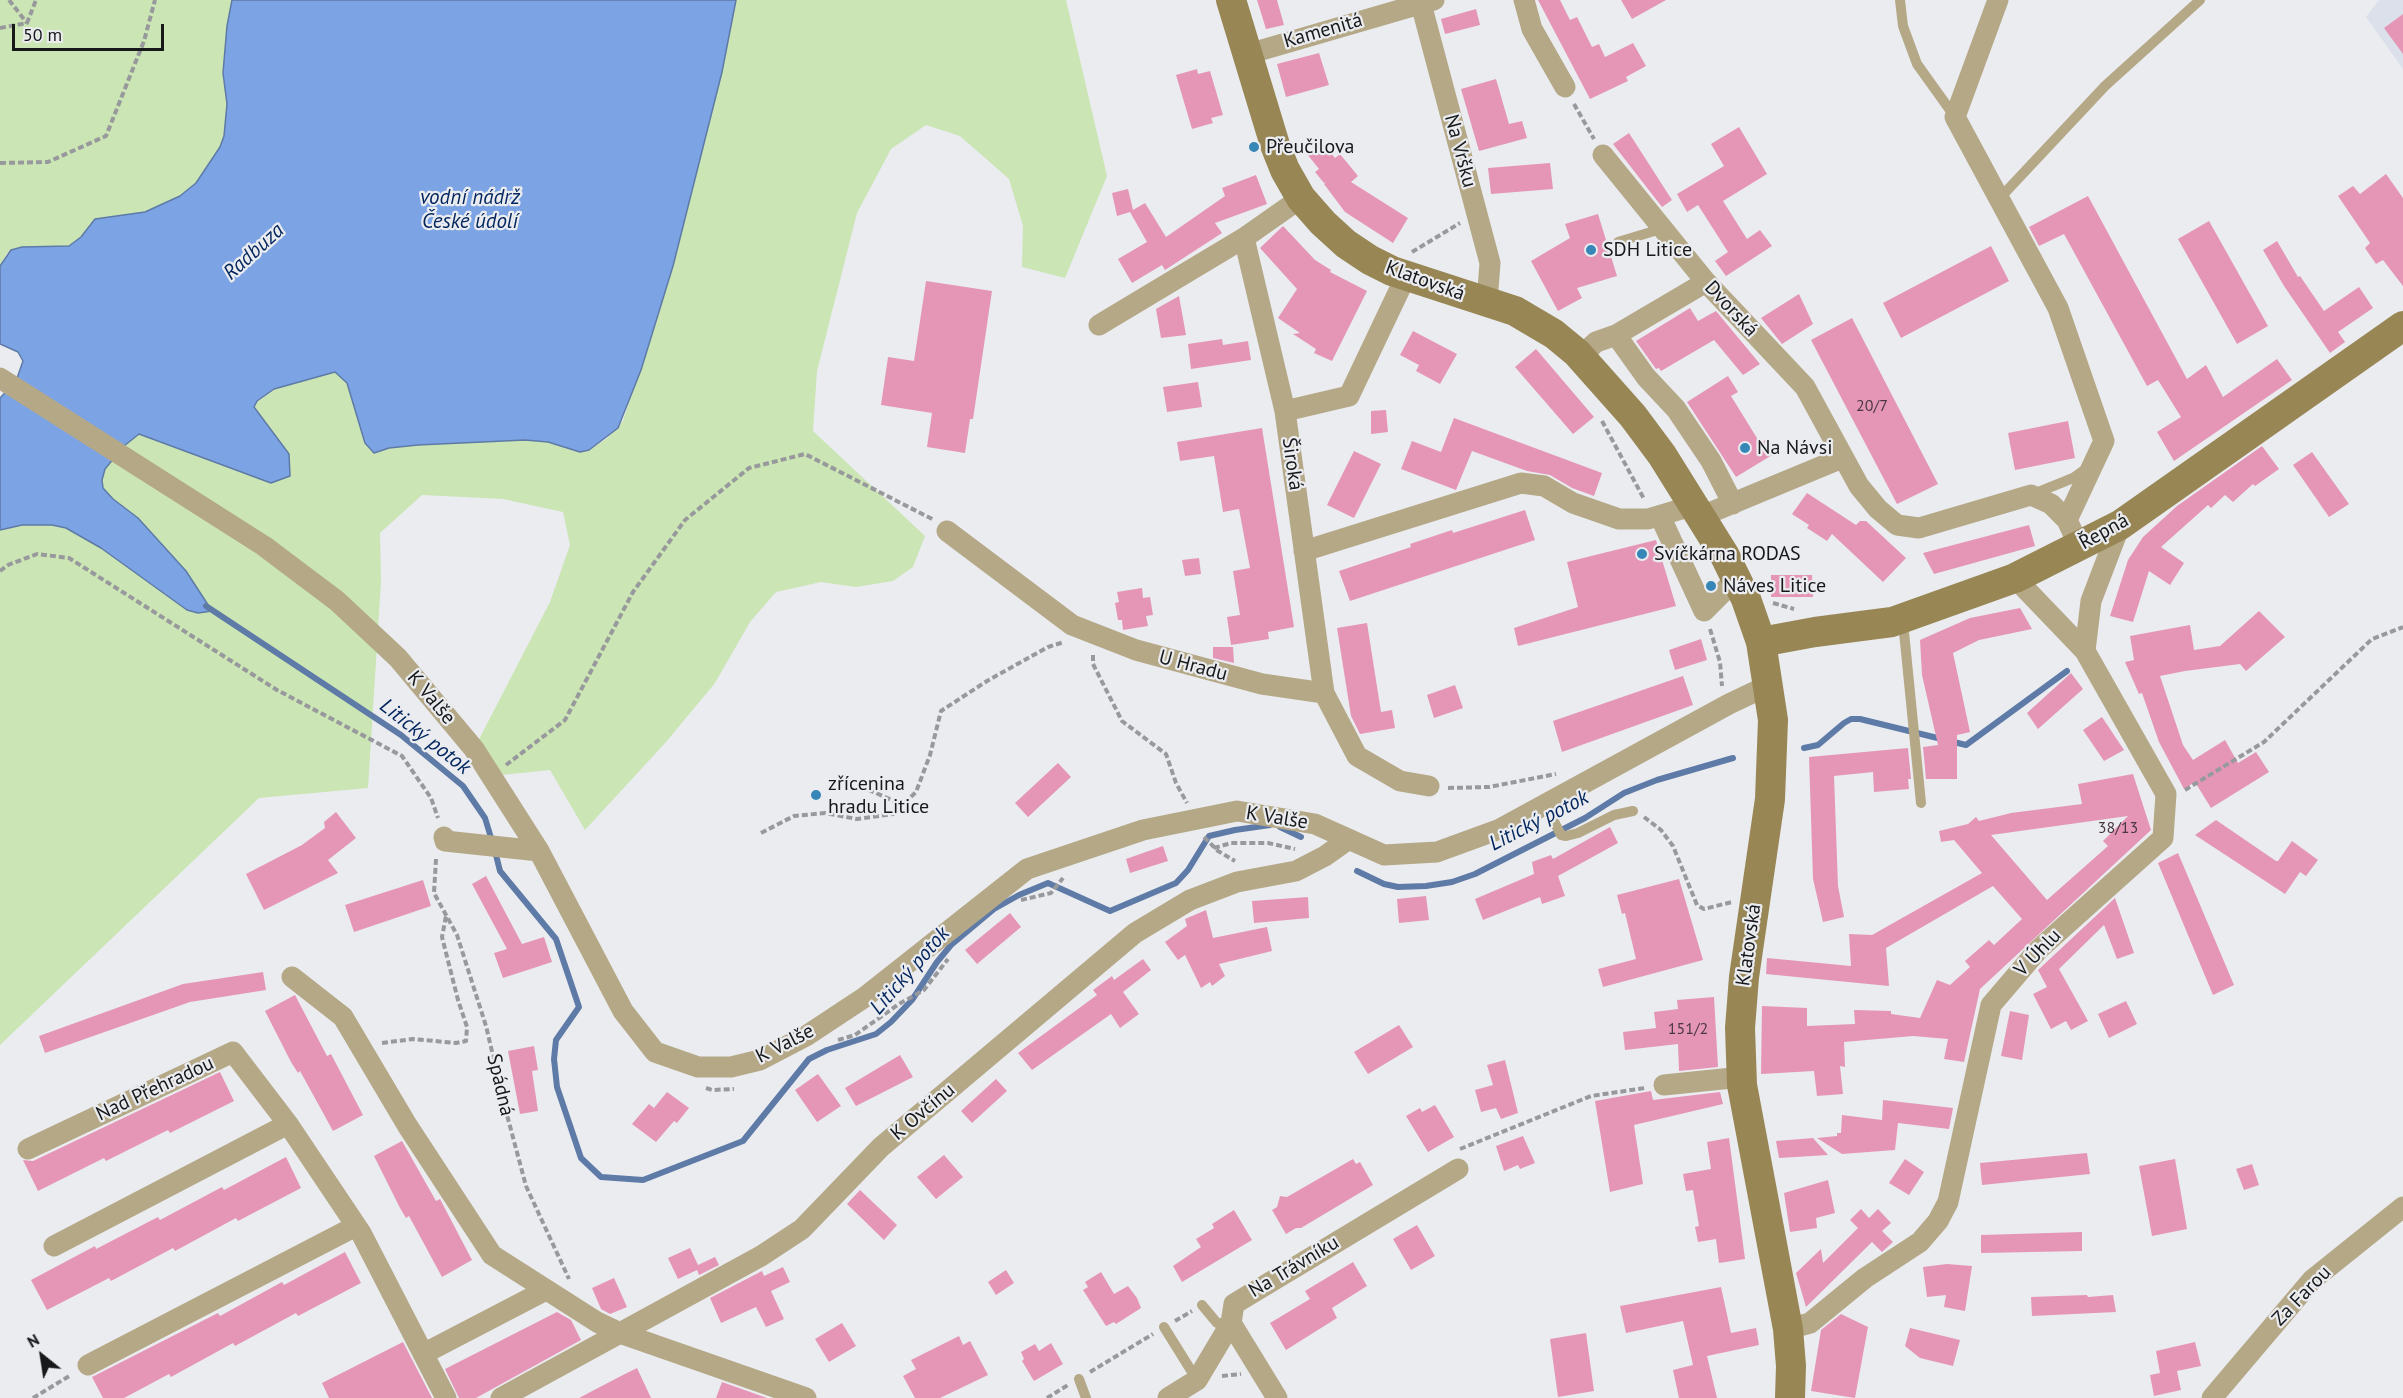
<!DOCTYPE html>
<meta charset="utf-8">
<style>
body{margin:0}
#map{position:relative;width:2403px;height:1398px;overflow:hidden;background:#eaecf0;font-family:"PT Sans",sans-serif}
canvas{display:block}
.north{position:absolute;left:12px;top:1326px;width:60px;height:60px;-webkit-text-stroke:4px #eaecf0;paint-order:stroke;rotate:330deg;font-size:16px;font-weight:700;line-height:24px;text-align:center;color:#171819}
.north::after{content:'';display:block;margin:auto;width:21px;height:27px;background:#171819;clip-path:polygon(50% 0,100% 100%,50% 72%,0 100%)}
.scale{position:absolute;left:12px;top:24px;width:152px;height:27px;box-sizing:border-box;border:3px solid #171819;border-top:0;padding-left:8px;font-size:18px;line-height:21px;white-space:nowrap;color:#171819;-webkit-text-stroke:4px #eaecf0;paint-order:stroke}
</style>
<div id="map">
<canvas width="2403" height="1398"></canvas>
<div class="north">N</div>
<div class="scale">50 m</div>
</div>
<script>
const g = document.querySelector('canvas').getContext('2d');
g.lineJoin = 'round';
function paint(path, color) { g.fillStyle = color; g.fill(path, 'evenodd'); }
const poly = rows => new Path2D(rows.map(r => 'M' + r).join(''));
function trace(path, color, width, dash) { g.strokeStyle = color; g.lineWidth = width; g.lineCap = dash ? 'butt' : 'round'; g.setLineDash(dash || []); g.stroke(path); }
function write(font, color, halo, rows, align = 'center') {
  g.font = font + ' "PT Sans",sans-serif'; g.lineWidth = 4.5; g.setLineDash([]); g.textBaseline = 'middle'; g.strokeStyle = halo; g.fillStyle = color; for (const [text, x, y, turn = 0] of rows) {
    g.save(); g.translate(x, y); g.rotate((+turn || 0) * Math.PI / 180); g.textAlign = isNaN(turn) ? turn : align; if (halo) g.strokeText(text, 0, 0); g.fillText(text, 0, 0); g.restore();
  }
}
const built = poly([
 [2379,0,2403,0,2403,69,2366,17]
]);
const green = poly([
 [0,0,232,0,227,26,223,73,227,104,224,136,220,147,196,183,180,196,145,212,95,219,81,237,69,246,7,253,0,266],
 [736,0,1066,0,1107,176,1065,278,1022,267,1023,226,1009,179,960,136,926,125,891,149,857,213,817,371,813,431,925,536,913,567,893,581,856,587,821,582,776,592,750,622,715,683,666,742,585,830,550,770,491,776,474,749,550,602,570,545,563,512,503,499,422,495,380,533,381,582,368,788,259,798,0,1045,0,530,22,525,52,525,66,528,101,548,157,587,212,611,186,571,138,518,113,499,103,488,102,480,105,469,124,446,139,434,271,483,289,454,254,407,257,401,274,389,335,372,347,382,359,425,374,453,389,448,418,445,525,440,548,442,580,452,589,450,606,439,623,421,673,266,722,72]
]);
const water = poly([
 [232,0,736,0,722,72,673,266,641,370,618,428,589,450,580,452,548,442,525,440,418,445,389,448,374,453,365,443,347,383,335,372,274,389,257,401,254,407,289,454,290,476,271,483,139,434,124,446,105,469,102,480,103,488,113,499,138,518,186,571,212,611,198,613,187,610,101,548,66,528,52,525,22,525,0,530,0,398,16,381,23,361,18,352,0,344,0,266,11,250,22,247,69,246,81,237,95,219,145,212,180,196,196,183,220,147,224,136,227,104,223,73,227,26,232,0]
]);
const stream = poly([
 [206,606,401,735,463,786,485,818,492,841],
 [1804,748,1818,745,1844,723,1851,719,1860,719,1966,745,2067,671],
 [1280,827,1301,837],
 [495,851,500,871,556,939,579,1007,556,1040,554,1059,557,1087,581,1158,601,1177,643,1180,743,1141,809,1059,827,1050,876,1034,891,1022,912,1000,937,962,951,945,994,909,1019,895,1048,883,1110,911,1176,883,1188,870,1209,836,1235,830,1270,825],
 [1357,871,1384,884,1398,887,1426,886,1452,882,1475,874,1585,818,1624,793,1657,780,1733,758]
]);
const building = poly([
 [1257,0,1277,0,1284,25,1266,29],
 [1538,0,1560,0,1570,20,1577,17,1592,47,1599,44,1605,57,1633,43,1646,66,1626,77,1628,81,1590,99],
 [1621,0,1666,0,1632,19],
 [1476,9,1480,25,1445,34,1441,19],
 [2403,14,2403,54,2384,28],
 [1319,53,1329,85,1286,97,1277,64],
 [1197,69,1198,74,1210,71,1223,115,1211,118,1213,123,1192,129,1176,75],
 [1496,79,1509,124,1522,121,1527,138,1479,151,1461,89],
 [1739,127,1767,174,1723,201,1747,239,1760,230,1772,246,1726,276,1715,261,1728,252,1698,205,1687,212,1677,194,1724,166,1711,144],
 [1629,133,1672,200,1662,207,1613,144],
 [1322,142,1335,158,1340,154,1358,176,1351,182,1408,218,1393,243,1345,212,1324,184,1326,182,1324,183,1315,172,1319,169,1307,154],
 [1550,163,1553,189,1491,194,1488,168],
 [2386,174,2403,198,2403,286,2383,260,2376,264,2365,248,2370,243,2338,196,2353,186,2360,194],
 [1256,175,1267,204,1215,223,1222,233,1165,270,1162,265,1132,283,1118,259,1147,242,1130,212,1117,216,1112,193,1128,189,1133,210,1145,203,1166,237,1225,196,1222,188],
 [2088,196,2187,379,2206,365,2223,397,2277,359,2292,380,2174,461,2157,432,2181,417,2158,380,2147,386,2064,234,2039,246,2029,227],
 [1598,214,1617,276,1577,288,1582,298,1558,311,1531,261,1570,238,1565,224],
 [2209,221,2268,326,2237,344,2178,239],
 [1283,226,1315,260,1331,270,1330,272,1367,291,1332,361,1314,353,1316,349,1293,334,1300,333,1278,318,1297,289,1260,248],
 [2277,241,2298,277,2300,276,2324,311,2359,287,2373,308,2338,332,2345,342,2330,353,2284,286,2263,250],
 [1991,246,2009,281,1901,338,1883,303],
 [926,281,992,291,973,419,970,419,965,453,927,447,932,413,881,405,888,357,914,361],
 [1799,294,1813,324,1782,344,1761,318],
 [1179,296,1186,335,1161,338,1156,309],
 [1690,308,1698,321,1716,311,1760,364,1743,375,1714,340,1661,371,1659,368,1656,369,1636,341],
 [1852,318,1938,484,1897,504,1811,340],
 [1413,331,1457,354,1440,384,1416,371,1419,365,1400,355],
 [1222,339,1223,345,1248,341,1251,360,1191,369,1188,344],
 [1536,349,1594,417,1573,434,1515,367],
 [1728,376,1738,392,1731,396,1760,443,1769,438,1777,452,1736,477,1687,402],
 [1198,382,1202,407,1167,412,1163,387],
 [1386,410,1388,432,1371,434,1371,411],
 [1454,418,1602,473,1594,496,1572,488,1550,475,1527,471,1472,451,1456,490,1401,469,1412,441,1441,452],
 [2068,421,2075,458,2015,470,2008,433],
 [1262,428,1294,627,1268,632,1269,639,1231,645,1227,617,1240,615,1233,571,1250,568,1239,509,1223,512,1214,456,1180,461,1177,442],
 [2262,446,2279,469,2255,486,2253,484,2233,502,2225,495,2211,508,2208,505,2161,547,2184,563,2170,585,2149,571,2133,622,2110,616,2128,560,2143,537,2177,506],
 [1354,451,1381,464,1354,518,1327,505],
 [2312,452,2349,504,2329,517,2293,465],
 [1807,493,1856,525,1860,521,1866,521,1906,558,1883,582,1832,534,1827,541,1807,528,1809,525,1792,514],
 [1525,510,1535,540,1350,601,1339,571,1411,547,1410,544,1452,530,1453,533],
 [2029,525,2035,546,1934,574,1923,553],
 [1656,540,1676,606,1518,646,1514,628,1578,607,1567,562],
 [1199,558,1201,574,1185,576,1182,560],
 [1771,575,1812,575,1813,597,1771,597],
 [1142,588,1143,598,1150,597,1153,615,1146,616,1148,626,1123,630,1122,620,1118,620,1115,603,1119,602,1117,592],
 [2020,608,2032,629,1979,640,1953,653,1970,732,1957,735,1957,779,1926,779,1923,747,1938,745,1922,675,1920,640,1970,618],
 [2259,611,2285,637,2246,671,2240,664,2185,671,2160,676,2183,745,2193,760,2225,740,2238,763,2256,752,2269,772,2211,808,2195,782,2184,789,2159,742,2142,693,2139,694,2125,662,2134,660,2130,636,2190,625,2194,650,2220,646],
 [1367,623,1381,712,1392,710,1395,728,1360,734,1351,716,1337,628],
 [1701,639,1707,660,1675,670,1669,650],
 [1213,647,1233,647,1234,663,1213,658],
 [2071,673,2083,689,2038,729,2027,713],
 [1683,676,1693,705,1562,752,1553,721],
 [1455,685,1463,708,1434,718,1427,695],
 [2102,717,2124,750,2104,761,2083,730],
 [1908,748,1911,779,1908,779,1909,789,1874,792,1873,772,1834,776,1838,886,1844,917,1823,922,1813,879,1809,757],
 [1058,763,1071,777,1028,817,1015,803],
 [2133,774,2151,830,1980,989,1964,1062,1944,1059,1948,1039,1913,1036,1844,1042,1845,1067,1840,1066,1843,1094,1817,1096,1814,1071,1761,1074,1762,1006,1807,1008,1807,1026,1855,1024,1854,1010,1891,1011,1891,1014,1920,1018,1937,980,1950,985,1970,967,1965,961,1989,940,1994,945,2022,919,1993,886,1886,948,1889,986,1766,974,1767,958,1851,966,1849,934,1872,935,1982,873,1954,840,1941,842,1939,831,1968,824,1976,817,1979,821,2011,813,2082,804,2078,784],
 [2128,816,2103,841,2108,846,2047,900,1991,835],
 [336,812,356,838,328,860,338,873,264,910,246,874,302,845,325,828,324,822],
 [2216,820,2276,861,2278,861,2292,841,2318,860,2306,876,2300,872,2285,894,2195,835],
 [1610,827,1618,843,1558,876,1565,896,1542,904,1540,897,1483,920,1475,899,1534,874,1532,862,1551,855,1553,859],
 [1163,846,1168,861,1130,873,1126,859],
 [2178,853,2234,985,2213,995,2158,863],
 [486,876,522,944,544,937,552,962,503,978,494,953,507,949,472,884],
 [1679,879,1703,960,1603,987,1598,969,1636,959,1625,913,1622,914,1617,895],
 [423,880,431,906,354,932,345,905],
 [1426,896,1429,920,1399,923,1397,899],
 [1308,897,1309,918,1254,923,1252,901],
 [2115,898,2134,953,2117,959,2104,925,2059,969,2088,1021,2071,1030,2066,1021,2051,1029,2033,994,2047,987,2038,970],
 [1206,910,1213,938,1267,927,1272,951,1219,964,1225,976,1212,986,1210,982,1201,988,1185,955,1178,960,1165,942,1187,926,1185,919],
 [1010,913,1021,927,977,964,965,950],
 [1143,959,1151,970,1123,992,1139,1014,1120,1028,1111,1014,1032,1070,1018,1053,1097,995,1093,990,1112,976,1114,980],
 [263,972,266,990,190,1002,45,1053,39,1036,183,984],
 [295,995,327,1056,331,1054,363,1115,333,1131,300,1071,298,1073,291,1062,265,1011],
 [1714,997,1718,1067,1679,1071,1678,1044,1625,1050,1623,1032,1656,1028,1654,1012,1678,1009,1677,1000],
 [2126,1001,2137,1024,2109,1038,2098,1014],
 [2010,1011,2029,1015,2022,1060,2001,1056],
 [1399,1025,1413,1047,1368,1074,1354,1052],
 [534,1046,538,1070,532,1071,538,1111,520,1114,508,1051],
 [900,1055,913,1077,856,1106,845,1088],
 [1505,1060,1518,1113,1501,1119,1496,1108,1481,1112,1475,1090,1493,1085,1487,1065],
 [220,1072,234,1101,170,1133,168,1130,106,1161,104,1158,38,1191,23,1160,33,1161],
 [818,1074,841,1106,817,1122,795,1090],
 [996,1079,1007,1091,972,1123,961,1111],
 [1651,1091,1653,1100,1720,1092,1723,1104,1634,1125,1643,1184,1610,1192,1595,1101],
 [667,1092,689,1108,677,1123,674,1121,656,1142,632,1124,649,1104,654,1108],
 [1883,1100,1953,1108,1949,1129,1898,1123,1895,1150,1842,1154,1817,1138,1837,1136,1837,1133,1841,1133,1842,1115,1882,1120],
 [1435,1105,1454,1137,1428,1152,1406,1116,1420,1108,1422,1112],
 [1523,1136,1535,1163,1520,1169,1518,1165,1504,1171,1496,1146],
 [1729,1138,1745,1259,1719,1263,1716,1239,1698,1242,1695,1227,1699,1226,1693,1190,1686,1191,1683,1174,1711,1169,1707,1142],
 [1813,1138,1828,1155,1779,1158,1776,1141],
 [402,1141,436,1201,440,1199,472,1260,442,1277,409,1216,406,1218,400,1208,374,1156],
 [2087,1153,2090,1174,1982,1185,1980,1163],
 [944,1155,963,1177,936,1199,917,1177],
 [286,1157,301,1188,238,1221,236,1218,175,1251,173,1248,111,1281,109,1278,47,1310,31,1280,95,1246,96,1249,158,1217,160,1220,222,1187,224,1190],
 [1353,1159,1356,1164,1360,1162,1373,1185,1301,1228,1296,1228,1286,1234,1272,1210,1277,1207,1280,1196,1287,1197],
 [1905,1159,1924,1172,1909,1195,1889,1183],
 [2175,1159,2187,1229,2152,1236,2139,1166],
 [2252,1164,2259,1185,2244,1190,2236,1169],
 [1828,1180,1835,1213,1816,1218,1817,1228,1790,1232,1784,1193],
 [860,1190,897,1225,884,1240,847,1204],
 [1861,1209,1869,1218,1878,1209,1891,1223,1882,1231,1893,1242,1882,1252,1872,1242,1806,1307,1796,1273,1821,1249,1823,1263,1858,1228,1850,1220],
 [1234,1210,1252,1240,1182,1282,1173,1266,1201,1247,1196,1239,1214,1228,1212,1224],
 [1417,1225,1435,1256,1411,1270,1393,1239],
 [2082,1232,2082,1251,1981,1253,1981,1235],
 [690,1248,698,1265,715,1257,719,1265,699,1275,697,1270,678,1279,668,1258],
 [345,1252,361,1283,298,1316,296,1313,235,1346,233,1343,171,1377,169,1374,124,1398,103,1398,92,1377,218,1313,220,1316,282,1282,284,1285],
 [1353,1262,1367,1286,1332,1308,1337,1318,1286,1350,1270,1323,1310,1299,1305,1291],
 [1947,1264,1972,1266,1965,1311,1944,1307,1946,1295,1927,1297,1923,1267],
 [783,1267,790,1282,771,1291,784,1319,766,1327,756,1307,721,1323,710,1298,762,1271,764,1276],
 [1006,1270,1014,1283,996,1295,988,1282],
 [1101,1272,1114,1294,1128,1286,1137,1298,1141,1308,1116,1324,1114,1322,1106,1326,1083,1290,1088,1287,1085,1282],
 [614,1278,627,1307,610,1314,601,1309,592,1288],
 [1721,1287,1731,1333,1756,1328,1759,1345,1707,1356,1717,1398,1679,1398,1673,1370,1693,1365,1683,1321,1626,1333,1620,1306],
 [2087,1295,2088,1297,2113,1295,2116,1312,2032,1316,2031,1297],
 [557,1312,571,1320,581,1340,476,1398,459,1398,445,1369],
 [1841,1314,1868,1327,1855,1398,1811,1391,1821,1330],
 [842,1323,856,1346,829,1362,815,1339],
 [1910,1328,1960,1340,1953,1366,1920,1358,1905,1346],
 [1586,1333,1594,1391,1558,1397,1550,1339],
 [959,1336,963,1345,970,1341,988,1375,940,1398,915,1398,903,1376,916,1369,911,1360],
 [403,1342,432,1398,329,1398,322,1383],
 [2195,1342,2201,1366,2177,1371,2181,1390,2154,1396,2150,1375,2160,1373,2156,1351],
 [1051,1343,1063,1364,1034,1381,1022,1361,1024,1359,1021,1352,1035,1344,1039,1351],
 [637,1368,651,1398,579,1398,619,1377],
 [722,1382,767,1398,716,1398]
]);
const path = poly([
 [9,0,27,23],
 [0,28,27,23,36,0],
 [1574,104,1594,139],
 [0,163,48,162,106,136,144,41,155,0],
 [1412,252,1460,223],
 [1602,421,1644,499],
 [0,571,8,565,37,554,69,558,277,690,402,756,431,798,438,818],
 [1773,603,1794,609],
 [1710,629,1720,662,1722,686],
 [1093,655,1093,664,1122,721,1166,754,1176,783,1187,803],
 [506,765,565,720,633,592,685,520,749,468,805,454,934,520],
 [860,786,903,805],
 [1448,788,1489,787,1556,774],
 [2185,790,2264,742,2372,639,2403,627],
 [1644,817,1661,830,1673,846,1697,905,1704,909,1732,902],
 [761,833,794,816,825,813,857,819,893,814,916,792,930,755,941,711,987,681,1048,647,1064,642],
 [1204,837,1218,851,1235,861],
 [1214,848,1231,843,1268,843,1295,849],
 [436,859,434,893,457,935,486,1026,507,1115,526,1186,569,1279],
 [1021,900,1051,893,1063,878],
 [838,1040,855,1035,899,1004,924,990,948,959],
 [382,1043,413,1039,456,1043,466,1041,467,1027,458,1000,442,937,446,916],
 [706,1088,712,1090,734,1089],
 [1460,1149,1591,1096,1645,1088],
 [1175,1321,1192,1311],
 [1090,1372,1153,1334],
 [1222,1376,1241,1374],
 [33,1398,71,1375],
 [1047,1398,1068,1385]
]);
const lane = poly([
 [1900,0,1903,26,1917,64,1955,117],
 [1999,199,2105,86,2200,0],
 [1618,242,1661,229],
 [2031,495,2073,478,2087,468],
 [1903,622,1921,803],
 [1545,804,1561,835,1566,836,1578,833,1614,815,1633,811],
 [1202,1305,1217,1323,1231,1323],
 [1164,1327,1197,1380],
 [1079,1379,1086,1398]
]);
const street = poly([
 [1420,0,1490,263,1487,302],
 [1524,0,1532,29,1565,87],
 [1998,0,1955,117,2058,308,2104,441,2067,520],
 [1248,54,1434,0],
 [1603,155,1706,282,1805,387,1859,486,1878,509,1897,525,1919,528,2031,495,2051,504,2067,520,2079,546],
 [1244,238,1285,411,1324,693],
 [1099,325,1244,238,1301,198],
 [1616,335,1646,377,1676,409,1711,461,1733,504],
 [1580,357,1596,342,1616,335,1706,282],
 [0,378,264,546,337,601,398,658,474,749,539,851,623,1011,655,1052,698,1067,731,1067,760,1060,806,1036,865,997,1027,869,1143,830,1237,811,1315,824,1384,855,1437,852,1500,829,1729,704,1769,685],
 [1285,411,1349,396,1406,276],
 [1660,516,1704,611,1736,579],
 [1702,516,1842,458],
 [947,531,1072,625,1136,650,1262,684,1324,693,1357,756,1400,781,1429,786],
 [1304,551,1521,483,1544,486,1573,503,1619,519,1648,519,1695,505],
 [2085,651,2091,601,2120,525],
 [444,837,445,841,539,851],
 [292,977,343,1017,407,1125,492,1255,597,1322,620,1333,806,1398],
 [1664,1085,1742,1077],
 [28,1149,233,1052,288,1124,361,1233,446,1398],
 [54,1246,288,1124],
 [1231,1323,1277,1398],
 [1788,1329,1810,1323,1865,1278,1920,1242,1938,1221,1948,1202,1991,1005,2038,950,2163,838,2166,794,2085,651,2015,578],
 [423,1354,546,1290],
 [88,1365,356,1226],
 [501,1398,761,1256,802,1229,881,1147,1135,933,1190,900,1237,882,1296,871,1325,856,1349,839],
 [1168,1398,1197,1380,1231,1323,1234,1304,1458,1169],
 [2212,1398,2312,1280,2403,1207]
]);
const secondary = poly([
 [1231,0,1275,145,1285,170,1301,198,1323,223,1346,244,1370,260,1392,271,1515,311,1554,334,1577,353,1633,416,1662,455,1725,556,1746,599,1761,642,1773,720,1770,799,1744,977,1740,1028,1742,1085,1788,1329,1791,1366,1790,1398],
 [1761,642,1815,632,1892,622,2015,578,2120,525,2403,326]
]);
const markers = [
 [1254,147,6,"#3686b7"],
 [1591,250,6,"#3686b7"],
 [1745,448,6,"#3686b7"],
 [1642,554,6,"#3686b7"],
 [1711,586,6,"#3686b7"],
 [816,795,6,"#3686b7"]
];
const numberNames = [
 ["20/7",1872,406],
 ["38/13",2118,828],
 ["151/2",1688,1029]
];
const streetNames = [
 ["Kamenitá",1323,31,-16],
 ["Na Vršku",1460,151,75],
 ["Klatovská",1425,281,20],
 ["Dvorská",1731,309,47],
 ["Široká",1292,464,82],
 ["Řepná",2104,532,-29],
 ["U Hradu",1193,666,15],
 ["K Valše",431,698,50],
 ["K Valše",1277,818,9],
 ["Klatovská",1749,945,-82],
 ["V Úhlu",2038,953,-46],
 ["K Valše",785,1044,-27],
 ["Spádná",500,1085,77],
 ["Nad Přehradou",155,1089,-25],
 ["K Ovčínu",923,1112,-40],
 ["Na Trávníku",1294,1267,-31],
 ["Za Farou",2302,1296,-46]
];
const poiNames = [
 ["Přeučilova",1266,147],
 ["SDH Litice",1603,250],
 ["Na Návsi",1757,448],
 ["Svíčkárna RODAS",1654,554],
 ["Náves Litice",1723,586],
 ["zřícenina",828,784],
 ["hradu Litice",828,807]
];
const waterNames = [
 ["vodní nádrž",470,198],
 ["České údolí",470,222],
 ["Radbuza",254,252,-42],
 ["Litický potok",425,737,38],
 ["Litický potok",1539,821,-27],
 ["Litický potok",910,971,-49]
];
paint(built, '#dbe0eb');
paint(green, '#cbe5b4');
paint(water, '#7ca4e4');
trace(water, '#5e7aa7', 1.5);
trace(stream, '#5e7aa7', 6);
paint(building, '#e596b7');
trace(path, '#98999c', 4, [6, 3]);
trace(lane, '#b5a887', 10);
trace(street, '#b5a887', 21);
trace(secondary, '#998655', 30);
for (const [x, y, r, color] of markers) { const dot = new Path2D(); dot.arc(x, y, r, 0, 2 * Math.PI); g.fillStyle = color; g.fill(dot); trace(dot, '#eaecf0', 2); }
write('16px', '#4a3840', null, numberNames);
write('20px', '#171819', '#eaecf0', streetNames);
write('20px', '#171819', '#eaecf0', poiNames, 'left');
write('italic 21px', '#03265e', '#eaecf0', waterNames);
</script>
